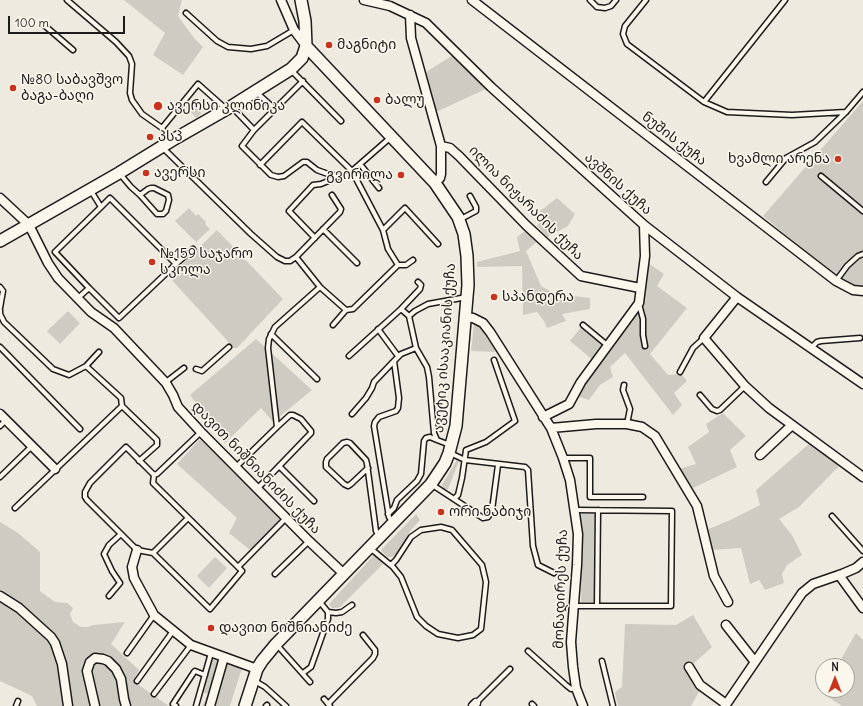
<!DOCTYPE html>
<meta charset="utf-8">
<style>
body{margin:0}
#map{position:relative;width:863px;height:706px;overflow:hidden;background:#eeeadf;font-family:Delius,sans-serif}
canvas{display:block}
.north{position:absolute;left:815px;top:658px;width:40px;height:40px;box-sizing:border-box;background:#fbf7ec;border:1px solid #a29f99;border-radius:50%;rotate:0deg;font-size:11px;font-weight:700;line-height:16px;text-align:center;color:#1c1c1c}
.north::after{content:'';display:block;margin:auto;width:14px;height:18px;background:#c8321e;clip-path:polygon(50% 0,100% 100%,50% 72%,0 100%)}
.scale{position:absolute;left:8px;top:16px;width:117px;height:18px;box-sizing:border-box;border:2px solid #1c1c1c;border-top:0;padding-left:5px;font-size:12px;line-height:14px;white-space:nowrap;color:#1c1c1c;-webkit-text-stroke:3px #fbf7ec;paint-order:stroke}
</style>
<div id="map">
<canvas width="863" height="706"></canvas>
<div class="north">N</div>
<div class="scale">100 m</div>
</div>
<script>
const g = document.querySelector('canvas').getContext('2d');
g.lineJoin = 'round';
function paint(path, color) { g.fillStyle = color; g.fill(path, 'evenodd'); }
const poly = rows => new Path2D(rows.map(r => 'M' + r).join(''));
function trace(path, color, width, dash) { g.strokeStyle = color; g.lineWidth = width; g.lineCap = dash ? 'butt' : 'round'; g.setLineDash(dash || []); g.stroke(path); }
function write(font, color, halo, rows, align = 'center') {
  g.font = font + ' Delius,"Noto Sans Georgian",sans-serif'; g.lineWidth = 3; g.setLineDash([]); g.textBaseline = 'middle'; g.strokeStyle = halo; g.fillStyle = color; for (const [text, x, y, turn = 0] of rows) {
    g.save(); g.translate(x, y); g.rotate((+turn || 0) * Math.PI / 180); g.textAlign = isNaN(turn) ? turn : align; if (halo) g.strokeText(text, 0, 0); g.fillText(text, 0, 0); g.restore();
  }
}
const green = poly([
 [124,0,182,0,178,16,194,38,203,47,183,75,153,55,165,33],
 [453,55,488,88,436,112,426,72],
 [196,97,205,104,201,108,201,114,196,118,187,108],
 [863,101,863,287,847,284,832,273,763,216],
 [557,198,575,214,568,226,547,237,537,226,544,217,540,211],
 [189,208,196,216,198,214,206,222,205,224,210,229,196,242,175,221],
 [528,229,539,240,526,251,541,286,555,294,590,298,590,309,562,314,566,321,547,328,544,321,537,312,523,315,522,266,477,267,477,262,520,251,517,237],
 [217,230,283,299,237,348,234,348,169,277],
 [647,262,664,274,657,286,687,308,650,354,668,375,681,374,687,381,674,393,682,405,673,415,625,353,610,367,613,377,600,385,589,400,577,396,584,382,640,305],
 [68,311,80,323,60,344,47,331],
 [474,325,478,326,482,330,496,352,471,351],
 [582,326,604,346,594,361,570,341],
 [256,339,312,390,273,422,261,408,225,443,190,395],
 [723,413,746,436,730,450,737,467,693,488,679,469,696,464,688,447,709,432,706,424],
 [200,439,288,522,255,554,229,533,237,518,177,464],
 [810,443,841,464,799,507,779,519,792,535,802,555,787,565,782,574,784,583,765,590,759,580,750,584,741,548,711,550,706,530,728,521,760,505,756,490],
 [458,458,459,461,448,489,444,489,442,485],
 [416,514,420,520,411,530,396,554,392,557,387,557,381,550],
 [580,514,595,514,594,602,581,602,582,536],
 [0,522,18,533,40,552,40,591,55,602,67,603,73,608,70,614,73,622,81,627,88,627,93,625,125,622,111,644,139,670,135,677,136,683,169,706,37,706,32,696,0,681],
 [376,553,385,562,340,607,336,608,332,608,329,604],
 [215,557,227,568,209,588,197,576],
 [693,615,712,647,692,665,696,685,700,690,691,706,618,706,615,692,622,687,625,624,676,625],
 [856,633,863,640,863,706,842,706,822,693,823,690,847,690,847,666,837,666],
 [206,658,242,668,230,706,202,706,208,694,203,692,211,661]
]);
const lane = poly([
 [67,0,116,42,129,56,132,64,130,93,132,100,142,114,162,128,170,141],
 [590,0,597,7,605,8,611,6,616,0],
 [646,0,625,26,623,34,627,44,704,102,727,112,792,115,846,112],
 [186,13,217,41,228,47,251,49,267,46,294,30],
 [44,25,73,50],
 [291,70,341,121],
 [256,92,275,109],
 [704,102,785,0],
 [232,107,254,130,303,81],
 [162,128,198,84,225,108],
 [254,130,242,146,271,175,278,177,284,176,303,162,307,162,317,170,328,174,338,176,348,176,354,174],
 [162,147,251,234,277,257,285,261,290,261,296,257,340,212,341,209,332,195],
 [360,164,379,188],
 [260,165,302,122,352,171,383,230,388,249,398,265],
 [352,171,391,137],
 [120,174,131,187,140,195,157,214,163,214,166,211,169,200,168,195,154,188,151,188,148,189,140,195],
 [821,176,863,211],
 [766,182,786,158,815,142,846,112,863,92],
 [459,220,476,211,476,207,470,196],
 [323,229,357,263],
 [383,230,405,208,438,244],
 [315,238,289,211,313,185,321,184,338,177],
 [296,257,320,287],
 [176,264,193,249],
 [836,281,847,266,858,256,863,254],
 [0,287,3,291,0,308],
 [89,288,119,318,176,264,110,198,101,207],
 [78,298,89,288,55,252,101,207,91,191],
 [639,304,643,319,643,335,645,346],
 [401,309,420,289,421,285,418,282],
 [0,310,0,314,4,322,53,369,69,375,86,366],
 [409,316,415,311,428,304,467,297],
 [333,325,346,310],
 [583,325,607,345],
 [378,329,398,356],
 [271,334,317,379],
 [0,347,80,429],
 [416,348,427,367,429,377,434,433,437,440,450,445],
 [811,348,817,342,821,341,860,338],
 [99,352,86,366,121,398,122,406,157,440,157,445,139,461],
 [349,356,401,309,409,316,416,348,401,354,394,361,399,398,398,408,396,411,379,417,375,422,374,426,389,517,393,523],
 [196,369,202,371,229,347],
 [680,372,693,348,704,338],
 [166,382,184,368],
 [624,385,623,390,630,409,627,424],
 [700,395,712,409,717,411,720,410,745,386],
 [352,414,366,398,372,388,374,382,394,361],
 [0,426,6,420],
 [450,453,465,460,525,467,528,470,533,546,538,565,554,573],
 [563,458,590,458,590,497,643,497],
 [279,466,314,501],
 [236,467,277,427,268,348,269,339,275,327,320,287,346,310,353,309,398,265,406,265,413,260],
 [368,468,351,484,348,486,344,484,326,467,326,462,327,459,343,443,347,442,350,443,366,460,367,464,376,531,379,535],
 [154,475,153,483,238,567],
 [0,477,32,446],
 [431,484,483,518,488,517,492,510,498,465],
 [258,488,311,433,311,431,301,419,293,415,290,415,277,427],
 [454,499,458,495,462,478,466,450,486,442,515,421,494,360],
 [15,508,122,406],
 [388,514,394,508,397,500,417,481,421,474,424,441,426,438,430,437,437,440],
 [832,516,863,551],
 [188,518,153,553,137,550,87,500,85,497,85,492,90,483,126,447,154,475,157,474,201,432],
 [370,548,393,567,401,577,417,617,426,626,438,634,458,638,473,635,481,629,486,582,482,565,452,530,441,527,421,530,411,537,396,560,391,565],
 [153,553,210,609,242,571,238,567,286,518],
 [275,574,309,541],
 [109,596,120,583,112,571,104,554,109,545,121,534],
 [574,606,671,606,672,511,575,510],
 [597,606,598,510],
 [328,612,336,613,342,612,352,605],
 [277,645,310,682],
 [528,651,566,685,571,689,576,688],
 [127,653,154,615],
 [602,661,613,706],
 [303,673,311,667,328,619,328,612,319,601],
 [253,680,265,687,286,706],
 [137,681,173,631],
 [154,694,191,645],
 [324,699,330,706],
 [476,703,510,669],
 [328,704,373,658,375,654,375,650,363,635],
 [532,704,534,706],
 [16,706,18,701],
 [176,706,173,704,194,672,195,671,205,675],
 [196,706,211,653],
 [266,706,267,705]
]);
const street = poly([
 [281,0,294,30,306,46],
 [364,0,390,6,426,23,491,87,644,225,737,297,863,384],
 [472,0,836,281,853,290,863,291],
 [410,15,411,38,441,146,441,174,440,178,435,183],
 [441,146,450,148,459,156,526,225,581,276,640,288],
 [0,198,29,225,48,263,58,278,91,312,114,328,166,383,173,395,178,407,201,432,309,541,344,574],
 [737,297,704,338,745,386,769,408,863,477],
 [465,317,473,318,483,323,490,332,551,428,563,458,570,480,578,534,577,565,571,642,573,667,576,688,583,706],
 [0,414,55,469],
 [543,417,569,404,581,382,639,303,645,256,644,225],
 [551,428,596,424,627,424,642,427,655,436,697,506,714,576,728,602],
 [760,455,792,425],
 [137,550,132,567,134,578,154,615,191,645,257,669],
 [839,575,863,608],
 [0,596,19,608,51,637,55,643,62,664,68,706],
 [726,625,755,662],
 [689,667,700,685,726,704],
 [95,706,87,671,90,662,95,658,103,659,108,661,116,669,121,679,124,699,126,706],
 [210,706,224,657],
 [473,706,476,703],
 [725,706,802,593,813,584,842,574,856,568,863,562]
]);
const secondary = poly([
 [0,241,119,173,171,141,232,106,291,69,302,58,306,46,305,21,301,0],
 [245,706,257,669,262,661,276,644,431,484,445,463,449,453,456,426,468,285,467,256,464,234,458,217,435,183,306,46]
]);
const markers = [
 [329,45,4,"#c8321e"],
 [13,88,4,"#c8321e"],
 [377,100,4,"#c8321e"],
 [158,106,5,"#c8321e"],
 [150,137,4,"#c8321e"],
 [838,159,4,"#c8321e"],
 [146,173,4,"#c8321e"],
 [401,175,4,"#c8321e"],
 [152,262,4,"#c8321e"],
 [494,297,4,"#c8321e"],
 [441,512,4,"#c8321e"],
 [211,628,4,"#c8321e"]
];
const poiNames = [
 ["მაგნიტი",337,45],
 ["№80 საბავშვო",21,80],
 ["ბაგა-ბაღი",21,96],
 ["ბალუ",385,100],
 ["ავერსი კლინიკა",167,106],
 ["პსპ",158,137],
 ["ხვამლი არენა",830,159,"right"],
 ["ავერსი",154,173],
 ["გვირილა",393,175,"right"],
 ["№159 საჯარო",160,254],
 ["სკოლა",160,270],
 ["სპანდერა",502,297],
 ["ორი ნაბიჯი",449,512],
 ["დავით ნიშნიანიძე",219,628]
];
const streetNames = [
 ["ნუშის ქუჩა",674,139,38],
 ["ავშნის ქუჩა",618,184,42],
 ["ილია ნიჟარაძის ქუჩა",526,203,45],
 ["ავეტიკ ისააკიანის ქუჩა",445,348,-86],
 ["დავით ნიშნიანიძის ქუჩა",256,468,46],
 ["მონადირეს ქუჩა",561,589,-88]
];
paint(green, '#ceccc2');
trace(lane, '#1c1c1c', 7);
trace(street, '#1c1c1c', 11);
trace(secondary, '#1c1c1c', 14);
trace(lane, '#fbf7ec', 4);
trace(street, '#fbf7ec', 8);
trace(secondary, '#fbf7ec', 11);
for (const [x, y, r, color] of markers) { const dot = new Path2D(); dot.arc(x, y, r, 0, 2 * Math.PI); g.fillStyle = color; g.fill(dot); trace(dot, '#fbf7ec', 1.5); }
write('14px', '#1c1c1c', '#fbf7ec', poiNames, 'left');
write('14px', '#1c1c1c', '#fbf7ec', streetNames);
</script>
